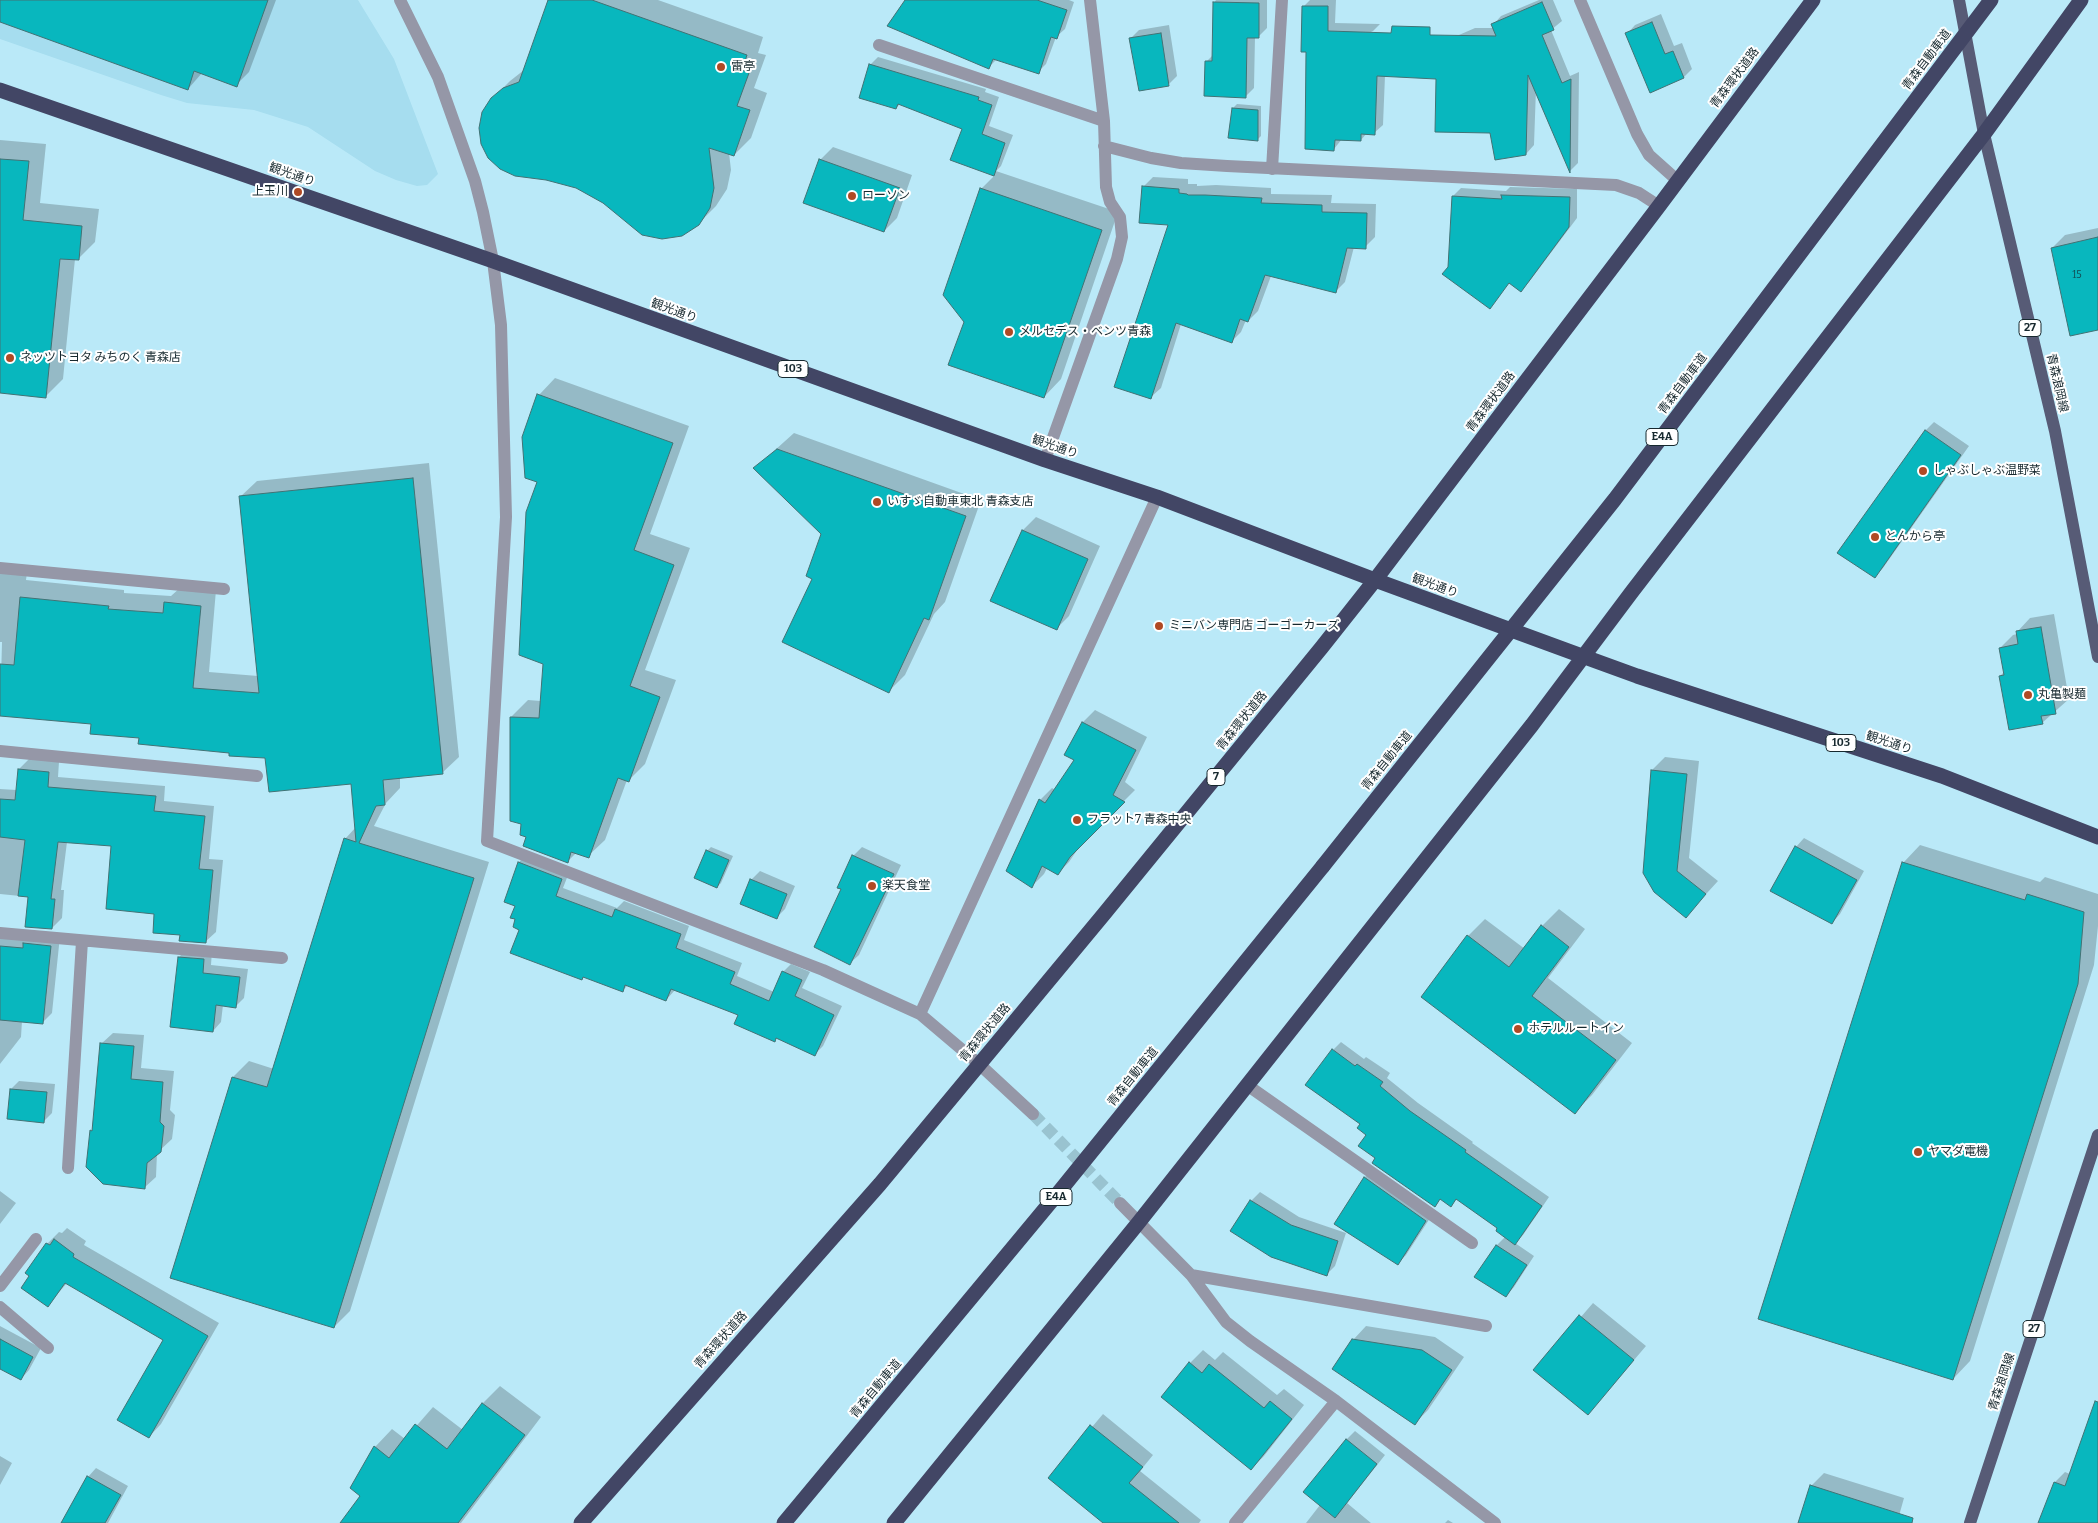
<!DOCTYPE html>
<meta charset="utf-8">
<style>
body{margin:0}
canvas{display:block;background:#bae9f8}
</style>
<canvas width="2098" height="1523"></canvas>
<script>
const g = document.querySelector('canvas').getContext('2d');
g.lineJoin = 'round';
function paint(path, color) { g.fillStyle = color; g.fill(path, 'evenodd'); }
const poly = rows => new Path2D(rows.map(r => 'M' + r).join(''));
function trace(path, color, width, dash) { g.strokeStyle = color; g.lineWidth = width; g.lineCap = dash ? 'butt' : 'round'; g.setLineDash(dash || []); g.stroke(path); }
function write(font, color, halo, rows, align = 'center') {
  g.font = font + ' Bitter,"Noto Sans JP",serif'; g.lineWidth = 4; g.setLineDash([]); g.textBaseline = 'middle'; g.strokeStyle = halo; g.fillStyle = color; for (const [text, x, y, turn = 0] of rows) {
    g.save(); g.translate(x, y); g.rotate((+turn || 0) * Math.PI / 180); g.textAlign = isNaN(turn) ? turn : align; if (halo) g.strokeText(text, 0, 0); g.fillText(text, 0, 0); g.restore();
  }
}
const built = poly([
 [0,0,358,0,394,59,438,174,427,185,417,186,396,180,375,171,308,127,254,110,187,103,161,95,0,39]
]);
const shadow = poly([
 [0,0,276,0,249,72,236,85,202,73,188,89,0,20],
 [550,0,658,0,763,37,758,53,766,55,754,88,767,93,751,138,734,155,729,153,731,170,727,189,716,206,698,224,492,99,510,81,524,70],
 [907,0,1069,0,1074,2,1065,29,1056,37,1046,64,1038,72,997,59,989,67],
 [1216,0,1267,0,1267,28,1258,37,1255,37,1254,88,1245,97,1207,61,1213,55,1214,3],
 [1310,0,1336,0,1335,23,1380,24,1373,31,1336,49,1351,82,1475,28,1494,28,1493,25,1501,16,1539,0,1553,0,1562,21,1551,30,1570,76,1579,72,1578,163,1570,171,1536,89,1534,145,1526,154,1491,132,1437,78,1385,76,1383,125,1374,133,1367,133,1361,140,1342,139,1334,149,1308,51,1304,6],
 [1661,14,1674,46,1682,43,1692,69,1684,77,1627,34,1635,25],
 [1169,25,1177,76,1169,84,1140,90,1131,38,1139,30],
 [878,57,986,89,985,92,999,97,989,126,1013,135,1001,166,996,171,1118,212,1061,379,1044,397,965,321,981,189,995,175,952,159,963,128,900,104,896,108,870,65],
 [1237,104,1261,106,1261,136,1257,140,1233,108],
 [0,140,46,144,40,203,99,209,95,242,78,259,75,259,63,379,45,397,0,392],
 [833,147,912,175,897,218,884,231,820,160],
 [1153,177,1188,179,1188,184,1197,184,1197,186,1216,185,1271,188,1271,194,1332,195,1331,203,1376,204,1375,237,1365,247,1354,247,1345,282,1335,292,1271,276,1258,311,1248,321,1246,320,1241,332,1231,342,1181,324,1161,388,1151,397,1170,224,1143,187],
 [1510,187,1577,189,1577,218,1529,282,1521,290,1510,282,1489,307,1449,267,1453,196,1461,188,1506,191],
 [2098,228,2098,328,2052,248,2065,235],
 [555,378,689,426,650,534,690,548,645,670,676,680,645,764,628,781,627,780,605,840,588,856,577,852,567,862,528,836,522,823,511,717,528,700,541,701,544,663,539,482,539,395],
 [1934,422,1969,446,1883,568,1874,577,1839,552,1926,430],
 [794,433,981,500,945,602,934,614,905,675,889,691,814,578,822,533,755,468],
 [429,463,459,757,442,773,400,777,400,788,386,803,374,826,489,862,350,1311,334,1327,171,1277,233,1077,249,1061,274,1069,345,839,356,827,352,782,266,756,140,736,92,723,0,715,2,642,0,642,0,563,28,566,26,580,124,590,124,593,171,596,181,587,216,590,209,672,258,676,240,497,257,481],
 [1036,517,1100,546,1069,616,1056,629,1023,530],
 [2054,614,2069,699,2042,723,2000,676,2004,672,2000,648,2013,635,2017,634,2017,632,2030,618],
 [1095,710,1147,737,1125,782,1135,790,1082,843,1069,862,1057,874,1047,868,1044,874,1032,886,1040,800,1052,788,1055,790,1076,759,1083,722],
 [1665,757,1699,761,1689,858,1718,881,1686,916,1652,770],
 [29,759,59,762,58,777,165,786,164,801,214,806,209,859,223,860,216,932,205,942,181,934,156,913,113,845,67,842,61,890,64,890,62,918,52,928,30,897,0,894,0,789,17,790,19,769],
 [1804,838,1864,871,1840,914,1832,923,1796,847],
 [1920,845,2040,882,2045,877,2098,894,2098,926,2094,965,1970,1361,1953,1379,1903,863],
 [711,847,733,856,721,883,717,887,707,851],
 [862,847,901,865,859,955,850,963,853,856],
 [527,854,570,870,563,888,617,908,624,901,689,926,684,940,742,963,737,976,774,992,783,972,791,964,810,972,802,988,842,1006,823,1046,814,1055,777,1037,775,1040,740,1015,675,990,666,1000,628,985,622,991,584,976,582,979,520,929,517,918,516,905,506,901,519,862],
 [760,871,795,886,785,909,776,918,751,880],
 [1559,909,1585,929,1548,978,1632,1043,1592,1095,1575,1112,1468,936,1485,919,1525,949,1542,926],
 [0,936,60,936,52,1013,42,1023,22,1021,21,1037,0,1064],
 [187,949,212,951,211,965,248,969,244,998,236,1006,223,1005,221,1022,213,1031,179,957],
 [113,1033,144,1035,141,1068,174,1071,170,1110,175,1115,172,1139,157,1153,156,1177,144,1188,101,1044],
 [1341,1042,1364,1059,1366,1057,1390,1073,1387,1078,1418,1103,1473,1142,1472,1143,1549,1197,1523,1235,1515,1243,1534,1256,1514,1287,1506,1296,1476,1276,1497,1245,1506,1236,1499,1228,1457,1199,1451,1205,1441,1198,1434,1205,1377,1158,1368,1134,1361,1124,1333,1050],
 [19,1081,55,1084,52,1113,43,1122,11,1089],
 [1373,1169,1434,1212,1406,1255,1398,1263,1364,1178],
 [0,1191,16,1203,0,1224],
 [1260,1192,1299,1217,1346,1233,1335,1266,1326,1275,1232,1231,1251,1201],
 [67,1228,86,1241,84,1245,219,1323,161,1424,149,1437,165,1340,67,1283,48,1305,47,1244,59,1232,62,1233],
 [1593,1303,1646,1346,1588,1414,1535,1370],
 [0,1326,41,1348,29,1370,21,1379,0,1368],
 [1366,1326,1435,1337,1464,1357,1428,1410,1415,1423,1353,1340],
 [1203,1350,1215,1360,1223,1352,1277,1395,1284,1389,1304,1405,1264,1456,1251,1469,1190,1363],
 [500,1386,541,1417,461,1523,341,1523,362,1496,375,1447,392,1429,405,1439,433,1407,463,1430,483,1403],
 [1103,1414,1153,1455,1140,1471,1201,1520,1199,1523,1111,1523,1049,1478],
 [2098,1427,2098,1523,2039,1523,2055,1482,2065,1472,2070,1474],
 [1355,1431,1385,1455,1347,1503,1371,1523,1306,1523,1320,1505,1347,1439],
 [0,1456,12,1463,0,1485],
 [96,1468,128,1486,108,1523,62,1523,88,1477],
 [1824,1473,1904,1498,1897,1523,1799,1523,1811,1486],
 [1448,1520,1453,1523,1445,1523]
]);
const building = poly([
 [0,0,268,0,237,87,194,71,188,90,0,22,0,0],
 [548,0,592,0,747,55,742,70,749,73,737,106,750,110,734,156,709,148,714,188,710,208,699,225,682,236,662,239,642,235,603,203,576,188,546,180,515,176,500,169,488,158,481,144,479,128,482,112,491,98,503,88,519,82,548,0],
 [905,0,1037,0,1067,10,1057,39,1051,37,1039,74,993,59,989,69,887,26,905,0],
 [1213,2,1259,3,1259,38,1247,38,1246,98,1204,96,1205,61,1212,61,1213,2],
 [1542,2,1554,30,1542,35,1562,83,1571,79,1570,173,1528,75,1526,155,1495,160,1490,133,1435,132,1436,79,1377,76,1375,135,1361,134,1361,141,1335,140,1334,151,1305,149,1306,52,1301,52,1302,6,1328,6,1328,31,1391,33,1392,26,1430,27,1430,35,1496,36,1491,24,1542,2],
 [1652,22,1665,54,1673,51,1684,78,1650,93,1625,33,1652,22],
 [1161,33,1169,86,1139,91,1129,38,1161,33],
 [869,64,979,97,978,100,992,105,982,134,1005,143,994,176,950,160,962,129,898,104,896,109,859,98,869,64],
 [1232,108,1258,110,1258,141,1228,138,1232,108],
 [0,159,29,161,23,220,82,226,79,260,60,259,46,398,0,393,0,159],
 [819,159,900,188,884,232,803,203,819,159],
 [1142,186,1179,189,1179,193,1187,194,1188,195,1205,195,1262,198,1261,203,1322,205,1322,212,1367,213,1366,249,1347,248,1336,293,1265,275,1248,322,1240,319,1232,343,1176,323,1151,399,1114,387,1168,225,1139,223,1142,186],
 [980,188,1102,230,1044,398,948,365,964,322,943,295,980,188],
 [1501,195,1570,197,1569,227,1521,292,1509,283,1490,309,1442,274,1448,267,1452,196,1502,199,1501,195],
 [2098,237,2098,330,2070,336,2051,248,2098,237],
 [537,394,673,443,634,550,674,565,630,686,660,697,629,782,618,778,589,858,571,852,568,863,523,846,526,837,520,835,521,824,510,821,510,717,539,718,543,664,519,655,526,512,537,482,525,478,522,437,537,394],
 [1925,430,1961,455,1875,578,1837,553,1925,430],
 [777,449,966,516,929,620,924,618,889,693,782,642,812,579,806,576,821,534,753,468,777,449],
 [413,478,443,774,383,780,385,805,376,806,359,843,474,878,334,1328,170,1278,232,1077,267,1087,344,838,356,842,351,784,269,792,265,758,229,756,229,753,138,744,139,738,90,734,91,724,0,716,0,664,14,665,20,597,109,606,108,609,163,613,164,602,201,606,193,688,259,693,239,496,413,478],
 [1022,530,1088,559,1057,630,990,601,1022,530],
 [2041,627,2056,714,2041,716,2043,724,2009,730,1999,676,2004,675,1999,648,2018,644,2016,631,2041,627],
 [1082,722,1136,750,1113,795,1125,802,1070,857,1058,875,1042,866,1032,888,1006,871,1039,799,1045,803,1074,760,1064,755,1082,722],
 [18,769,49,772,48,787,156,796,154,811,205,816,199,869,213,870,206,943,179,941,180,935,153,933,154,914,106,909,111,846,58,842,51,899,55,899,52,929,25,927,28,897,18,896,25,840,0,837,0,799,15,800,18,769],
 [1651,770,1687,774,1677,871,1706,894,1686,918,1654,892,1643,873,1651,770],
 [1795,846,1857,880,1832,924,1770,891,1795,846],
 [706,850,729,860,717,888,694,878,706,850],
 [852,855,894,874,850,965,814,947,841,889,837,888,852,855],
 [518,862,562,879,556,896,612,917,615,909,681,934,676,948,735,972,730,984,769,1001,782,971,802,980,795,996,834,1015,815,1056,776,1038,775,1042,734,1024,738,1015,671,989,666,1001,625,985,623,992,583,977,582,980,510,953,519,930,513,927,515,919,510,918,515,906,504,902,518,862],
 [1902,862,2025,900,2027,894,2084,912,2078,984,1953,1380,1758,1319,1902,862],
 [750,879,787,894,777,919,740,904,750,879],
 [1541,925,1569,947,1532,996,1616,1060,1575,1114,1421,997,1467,935,1509,967,1541,925],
 [23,943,51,946,43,1024,0,1020,0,946,23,948,23,943],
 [178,957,204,959,203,973,240,977,236,1008,216,1005,213,1032,170,1027,178,957],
 [100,1043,134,1046,131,1079,163,1082,160,1122,164,1126,161,1152,147,1163,145,1189,103,1184,86,1167,90,1130,92,1131,100,1043],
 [1332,1049,1355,1066,1357,1064,1383,1082,1380,1086,1410,1111,1466,1150,1465,1152,1542,1206,1515,1245,1496,1231,1497,1228,1456,1199,1451,1207,1440,1199,1435,1207,1372,1163,1375,1158,1358,1146,1366,1135,1357,1128,1360,1124,1305,1085,1332,1049],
 [10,1089,47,1092,44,1123,7,1119,10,1089],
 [1364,1177,1426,1221,1398,1265,1334,1224,1364,1177],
 [1250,1200,1291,1225,1338,1241,1327,1276,1271,1257,1230,1231,1250,1200],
 [54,1239,74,1254,73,1257,208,1336,149,1438,117,1420,163,1340,65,1283,48,1307,21,1288,29,1276,25,1273,46,1243,50,1245,54,1239],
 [1496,1245,1527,1265,1506,1297,1474,1277,1496,1245],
 [1579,1315,1634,1360,1588,1415,1533,1370,1579,1315],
 [0,1339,33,1357,21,1380,0,1369,0,1339],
 [1352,1339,1422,1350,1452,1370,1415,1425,1332,1369,1352,1339],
 [1189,1362,1202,1373,1209,1364,1264,1408,1270,1401,1292,1419,1251,1470,1161,1397,1189,1362],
 [2095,1401,2098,1402,2098,1523,2038,1523,2054,1482,2065,1486,2095,1401],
 [482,1403,525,1435,458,1523,340,1523,360,1496,350,1488,374,1446,389,1458,415,1424,447,1449,482,1403],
 [1090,1425,1143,1467,1129,1483,1179,1523,1103,1523,1048,1478,1090,1425],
 [1346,1439,1377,1464,1335,1518,1303,1492,1346,1439],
 [87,1476,121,1495,105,1523,61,1523,87,1476],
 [1810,1485,1913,1518,1912,1523,1798,1523,1810,1485]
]);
const minorTunnel = poly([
 [1033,1114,1120,1203]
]);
const minor = poly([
 [400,0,438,77,475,181,483,212,493,261,501,325,506,517,487,841,823,970,920,1014,979,1064,1033,1114],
 [1580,0,1637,134,1649,155,1677,180],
 [879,45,1104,121],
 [1104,146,1151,158,1181,163,1227,166,1616,185,1639,193,1659,206],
 [1272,169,1282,0],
 [1045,460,1117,259,1122,237,1120,217,1110,202,1106,187,1104,121,1090,0],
 [0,568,224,589],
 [0,751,257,776],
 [0,933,282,958],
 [920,1014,1157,497],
 [1247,1085,1472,1243],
 [68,1168,82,941],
 [1120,1203,1191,1275,1226,1322,1250,1341,1336,1401,1495,1523],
 [1191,1275,1486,1326],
 [0,1286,36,1239],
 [0,1307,48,1348],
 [1235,1523,1336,1401]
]);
const major = poly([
 [1959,0,1984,134,2055,431,2098,657],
 [1970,1523,2098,1135]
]);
const highway = poly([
 [0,90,493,261,1045,460,1157,497,1375,580,1582,656,1637,676,1942,776,2098,837],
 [581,1523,880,1184,1104,914,1322,647,1375,580,1659,206,1813,0],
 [784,1523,1059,1192,1323,866],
 [894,1523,1139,1222,1532,725,1631,593,1984,134,2081,0]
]);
const highwayBridge = poly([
 [1323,866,1615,499,1991,0]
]);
const markers = [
 [721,67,5,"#b04924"],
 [298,192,5,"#b04924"],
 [852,196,5,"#b04924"],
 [1009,332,5,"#b04924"],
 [10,358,5,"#b04924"],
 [1923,471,5,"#b04924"],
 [877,502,5,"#b04924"],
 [1875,537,5,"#b04924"],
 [1159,626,5,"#b04924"],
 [2028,695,5,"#b04924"],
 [1077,820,5,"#b04924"],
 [872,886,5,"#b04924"],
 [1518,1029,5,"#b04924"],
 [1918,1152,5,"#b04924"]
];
const numberNames = [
 ["15",2077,275]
];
const shields = [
 [2030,328,22],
 [793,369,30],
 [1662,437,32],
 [1841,743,30],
 [1216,777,18],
 [1056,1197,32],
 [2034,1329,22]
];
const shieldNames = [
 ["27",2030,328],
 ["103",793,369],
 ["E4A",1662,437],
 ["103",1841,743],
 ["7",1216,777],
 ["E4A",1056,1197],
 ["27",2034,1329]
];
const streetNames = [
 ["青森自動車道",1927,60,-53],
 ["青森環状道路",1735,78,-53],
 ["観光通り",292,175,19],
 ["観光通り",674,311,20],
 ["青森浪岡線",2057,383,77],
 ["青森自動車道",1683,384,-53],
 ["青森環状道路",1491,402,-53],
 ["観光通り",1055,447,19],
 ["観光通り",1435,586,20],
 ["青森環状道路",1242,721,-51],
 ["観光通り",1889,743,18],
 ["青森自動車道",1387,761,-51],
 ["青森環状道路",985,1033,-50],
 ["青森自動車道",1133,1077,-51],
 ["青森環状道路",721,1340,-48],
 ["青森浪岡線",2002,1382,-72],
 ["青森自動車道",876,1389,-50]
];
const poiNames = [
 ["雷亭",731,67],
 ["上玉川",288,192,"right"],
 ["ローソン",862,196],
 ["メルセデス・ベンツ青森",1019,332],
 ["ネッツトヨタ みちのく 青森店",20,358],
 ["しゃぶしゃぶ温野菜",1933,471],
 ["いすゞ自動車東北 青森支店",887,502],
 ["とんから亭",1885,537],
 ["ミニバン専門店 ゴーゴーカーズ",1169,626],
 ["丸亀製麺",2038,695],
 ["フラット7 青森中央",1087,820],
 ["楽天食堂",882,886],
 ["ホテルルートイン",1528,1029],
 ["ヤマダ電機",1928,1152]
];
paint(built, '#a6ddef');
paint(shadow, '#0003');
paint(building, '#08b7be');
trace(building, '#427274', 1);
trace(minorTunnel, '#99c3d0', 12, [12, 6]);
trace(minor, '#9597a7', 12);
trace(major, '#575b76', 12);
trace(highway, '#424665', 15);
trace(highwayBridge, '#424665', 15);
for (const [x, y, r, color] of markers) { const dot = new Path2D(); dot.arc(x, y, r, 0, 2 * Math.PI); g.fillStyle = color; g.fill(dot); trace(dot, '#fff', 2); }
write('10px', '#134c53', null, numberNames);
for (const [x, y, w] of shields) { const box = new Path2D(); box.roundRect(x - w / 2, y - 8.5, w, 17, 4); g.fillStyle = '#fff'; g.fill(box); trace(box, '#17292f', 1); }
write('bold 11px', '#17292f', null, shieldNames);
write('12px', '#17292f', '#fff', streetNames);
write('12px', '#17292f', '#fff', poiNames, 'left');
</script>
